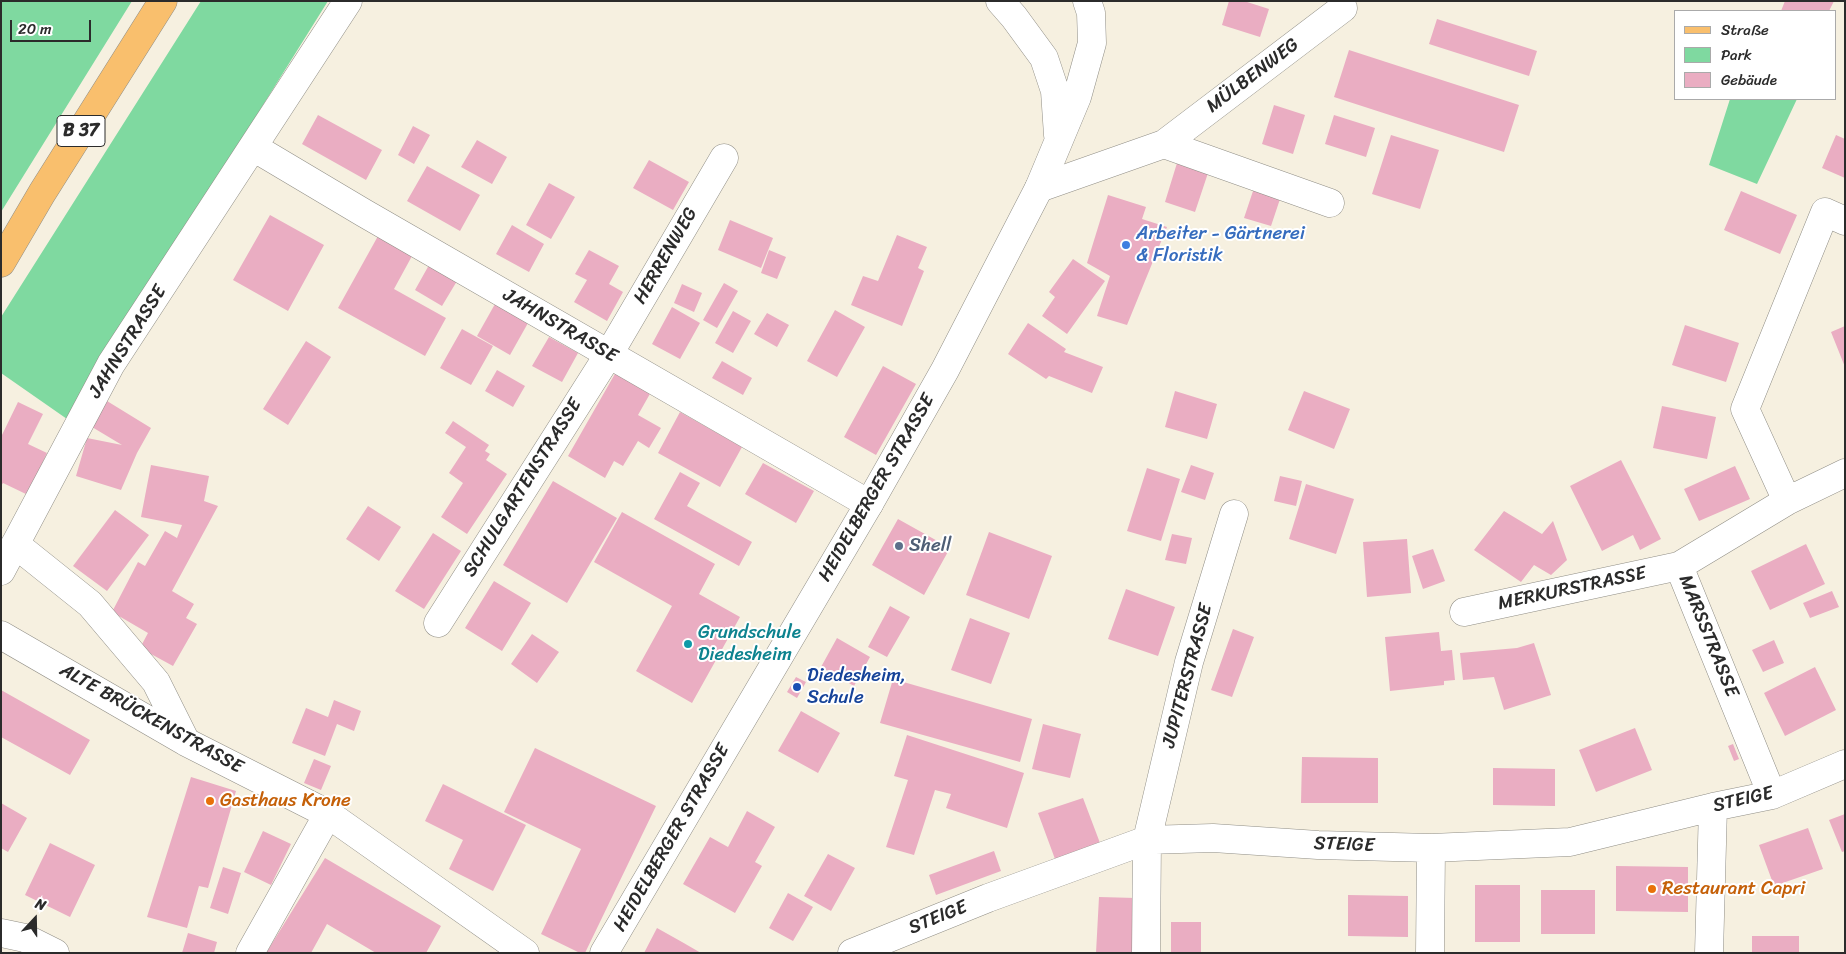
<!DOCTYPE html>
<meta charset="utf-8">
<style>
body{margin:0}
#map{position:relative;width:1846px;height:954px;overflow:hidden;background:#f6f0e0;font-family:Sriracha,sans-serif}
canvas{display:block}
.frame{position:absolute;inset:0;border:2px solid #2b2b2b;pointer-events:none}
.legend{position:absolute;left:1674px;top:10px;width:162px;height:90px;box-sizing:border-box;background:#fff;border:1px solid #aaa;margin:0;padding:6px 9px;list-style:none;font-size:15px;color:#2b2b2b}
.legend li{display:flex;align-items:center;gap:10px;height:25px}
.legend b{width:25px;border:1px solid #aaa}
.north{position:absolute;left:10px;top:894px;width:50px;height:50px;-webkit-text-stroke:4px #fff;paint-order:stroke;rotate:21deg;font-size:14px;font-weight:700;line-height:20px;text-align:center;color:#2b2b2b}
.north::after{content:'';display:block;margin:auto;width:18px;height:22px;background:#2b2b2b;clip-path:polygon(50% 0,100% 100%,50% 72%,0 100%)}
.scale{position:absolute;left:10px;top:20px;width:81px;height:22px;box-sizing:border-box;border:2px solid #2b2b2b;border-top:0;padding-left:6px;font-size:15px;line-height:18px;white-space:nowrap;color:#2b2b2b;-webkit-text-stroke:4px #fff;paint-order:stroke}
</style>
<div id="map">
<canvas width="1846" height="954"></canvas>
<div class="frame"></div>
<ul class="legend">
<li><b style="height:6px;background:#f9bf6d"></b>Straße</li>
<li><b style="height:14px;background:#7fd9a0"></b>Park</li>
<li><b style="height:14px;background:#eaadc2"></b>Gebäude</li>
</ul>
<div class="north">N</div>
<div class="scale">20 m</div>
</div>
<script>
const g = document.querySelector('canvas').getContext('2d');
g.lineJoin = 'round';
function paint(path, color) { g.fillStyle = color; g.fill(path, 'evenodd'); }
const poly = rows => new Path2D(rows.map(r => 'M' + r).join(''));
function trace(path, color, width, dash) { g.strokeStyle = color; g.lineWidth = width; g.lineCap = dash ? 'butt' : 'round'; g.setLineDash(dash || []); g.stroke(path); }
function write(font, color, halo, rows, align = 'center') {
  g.font = font + ' Sriracha,sans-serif'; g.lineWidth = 4; g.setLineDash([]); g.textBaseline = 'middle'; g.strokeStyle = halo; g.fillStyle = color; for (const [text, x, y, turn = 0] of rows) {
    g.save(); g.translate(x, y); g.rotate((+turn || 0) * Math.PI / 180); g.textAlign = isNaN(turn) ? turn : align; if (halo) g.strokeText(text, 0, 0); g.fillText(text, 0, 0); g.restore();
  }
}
const green = poly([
 [1,1,132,1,1,212],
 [201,1,328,1,67,419,1,373,1,317],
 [1730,99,1797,99,1757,184,1709,165]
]);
const building = poly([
 [1229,1,1244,1,1269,9,1260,37,1222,25],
 [1785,1,1834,1,1829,11,1781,11],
 [1437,19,1537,51,1529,76,1429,44],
 [1349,50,1519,105,1504,152,1334,97],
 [1274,105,1305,115,1293,154,1262,144],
 [318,115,382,150,366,180,302,144],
 [1334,115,1375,128,1366,157,1325,144],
 [413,126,430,135,414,164,398,155],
 [1391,135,1439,150,1420,209,1372,194],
 [1836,135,1845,139,1845,178,1822,168],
 [477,140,507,157,492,184,461,167],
 [649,160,689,182,673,210,633,188],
 [1177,163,1208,173,1195,212,1165,202],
 [427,166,480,195,460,231,407,201],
 [549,183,575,197,551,239,526,225],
 [1254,188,1281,196,1271,226,1244,218],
 [1741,191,1797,215,1780,254,1724,230],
 [1108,195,1146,207,1142,219,1167,227,1127,325,1097,316,1110,276,1087,263],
 [270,215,324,245,288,311,233,280],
 [730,220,773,238,761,268,718,250],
 [512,225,544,244,529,272,496,254],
 [897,235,927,247,918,268,924,271,902,326,851,305,863,276,878,281],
 [378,236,412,256,394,289,446,318,425,356,338,308],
 [589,250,619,266,609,284,623,292,607,321,574,302,587,280,575,274],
 [769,250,786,257,777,279,761,273],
 [1073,259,1105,281,1067,334,1042,316,1055,297,1049,292],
 [429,265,457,281,442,306,415,290],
 [724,283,738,291,717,328,703,320],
 [682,284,702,293,694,312,674,303],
 [495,304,528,323,510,355,477,336],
 [672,307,700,323,680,359,652,344],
 [835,310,865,327,837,377,807,361],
 [733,311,751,321,733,353,715,343],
 [767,313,789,325,777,347,754,334],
 [1028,323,1066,349,1064,352,1103,367,1092,393,1049,376,1046,379,1008,354],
 [1685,325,1739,343,1726,382,1672,365],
 [1845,326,1845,367,1831,332],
 [462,329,493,346,471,385,440,368],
 [549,337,578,353,562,382,532,366],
 [306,341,331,357,288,425,263,409],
 [722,361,752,378,743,395,712,378],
 [883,366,916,384,876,455,844,437],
 [497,370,525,386,513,407,485,391],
 [616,372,651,392,638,415,661,428,649,448,638,441,623,466,614,461,605,478,568,456],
 [1175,391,1217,404,1207,439,1165,427],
 [1304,391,1350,409,1334,449,1288,430],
 [107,401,151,428,137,453,121,490,76,476,87,438,122,445,92,427],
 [18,402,43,414,28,444,47,453,28,495,3,483,1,486,1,437],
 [1662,406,1716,417,1707,459,1653,448],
 [680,412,742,447,720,487,658,453],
 [453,421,489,445,485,451,490,454,486,460,507,474,467,534,441,517,463,483,449,473,466,447,445,433],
 [1621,460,1661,539,1640,550,1633,535,1602,551,1570,486],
 [763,463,814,491,796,523,745,494],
 [151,465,209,476,204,501,218,506,172,591,194,604,186,618,197,624,173,666,140,648,148,633,112,612,138,562,145,566,165,531,177,538,182,525,141,517],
 [1191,465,1214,473,1205,500,1181,492],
 [1735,466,1750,499,1699,521,1684,489],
 [1147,468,1180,479,1161,541,1127,531],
 [680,472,700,483,687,506,752,542,739,566,654,519],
 [1280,476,1302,481,1296,506,1274,501],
 [553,481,617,518,567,603,503,565],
 [1306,484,1354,499,1336,554,1289,539],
 [368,506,401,527,379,561,346,539],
 [115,510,149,535,107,591,73,566],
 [1504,511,1542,534,1553,521,1567,560,1551,575,1534,565,1521,582,1474,550],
 [622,512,715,564,699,594,740,617,692,703,636,671,672,606,594,562],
 [898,519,950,548,924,595,872,565],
 [989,532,1052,556,1029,619,966,595],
 [433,533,461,551,424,609,395,591],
 [1172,534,1192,538,1186,564,1165,560],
 [1407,539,1411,593,1367,597,1363,542],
 [1806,544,1825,584,1770,610,1751,571],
 [1433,549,1445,581,1423,589,1412,556],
 [494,581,531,603,502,651,465,628],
 [1126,589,1175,607,1158,656,1108,639],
 [1832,591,1839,607,1810,618,1803,603],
 [890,606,910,617,887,657,868,647],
 [970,618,1010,633,991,684,951,670],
 [1233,629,1254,637,1232,697,1211,690],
 [1439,632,1441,651,1452,650,1455,680,1444,681,1444,685,1390,691,1385,637],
 [532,634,559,652,537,683,511,664],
 [837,638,870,657,854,686,821,667],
 [1774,640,1784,663,1763,672,1752,650],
 [1534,643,1551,695,1504,710,1494,677,1463,680,1460,653,1517,648],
 [1815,667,1836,710,1785,736,1764,693],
 [796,677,806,682,797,698,787,692],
 [893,679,1032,719,1020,762,880,723],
 [1,690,90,740,70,775,1,737],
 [334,700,361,711,354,731,337,724,325,756,292,743,306,708,328,717],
 [801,711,840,733,818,773,778,751],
 [1043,724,1081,734,1070,778,1032,769],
 [1635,728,1652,770,1596,792,1579,750],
 [907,735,1024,773,1007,828,946,808,951,794,935,790,914,855,886,847,908,780,894,776],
 [1733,744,1739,759,1734,761,1728,746],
 [535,748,656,806,585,953,580,953,541,934,581,849,504,812],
 [1302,757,1378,758,1378,803,1301,803],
 [314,759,331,766,321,790,304,783],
 [1493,768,1555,769,1555,806,1493,805],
 [191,777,236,791,208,888,199,886,187,928,147,917],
 [443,784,526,825,493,891,449,869,463,840,425,821],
 [1083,798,1100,843,1055,859,1038,813],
 [1,803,27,818,8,852,1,848],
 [747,811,775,827,755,862,762,866,735,913,683,884,710,837,728,847],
 [1845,814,1845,851,1842,852,1829,820],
 [1808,828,1823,869,1774,886,1759,845],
 [263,831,291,844,271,885,244,872],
 [50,843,95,865,70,917,25,895],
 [994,851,1001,871,936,895,929,875],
 [828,854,855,868,831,911,804,896],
 [325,858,441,926,426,953,376,953,327,924,311,953,266,953],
 [1616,866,1688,867,1688,912,1616,911],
 [223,867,241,873,228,914,210,908],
 [1475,885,1520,885,1520,942,1475,942],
 [1541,890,1595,890,1595,934,1541,934],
 [788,893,813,907,793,941,769,928],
 [1348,895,1408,896,1408,937,1348,936],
 [1099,897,1136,898,1133,953,1096,953],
 [1171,922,1201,922,1201,953,1171,953],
 [657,928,682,942,701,953,644,953],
 [188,933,217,942,214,953,182,953],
 [1752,936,1799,936,1799,953,1752,953]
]);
const minor = poly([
 [1164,144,1330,203],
 [253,147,364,213,869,504],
 [1039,188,1164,144,1343,8],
 [1787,501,1745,409,1825,212,1845,221],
 [15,544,90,604,156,682,186,742],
 [1,571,111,364,348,1],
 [1464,612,1679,566],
 [438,623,609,354,724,158],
 [1,635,186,742,328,814,525,953],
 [1772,795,1679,566,1787,501,1845,473],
 [1,933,25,938,55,953],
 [250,953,328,814],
 [852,953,988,898,1147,840,1213,838,1318,845,1431,848,1570,842,1713,807,1772,795,1845,764],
 [1146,953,1147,840,1189,662,1234,514],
 [1430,953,1431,848],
 [1709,953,1713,807]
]);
const tertiary = poly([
 [1000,1,1014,17,1044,58,1055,91,1058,135],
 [604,953,869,504,945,370,1039,188,1077,97,1092,43,1091,13,1087,1]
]);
const primary = poly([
 [1,263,42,193,163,1]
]);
const markers = [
 [1126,245,5,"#3f7fe0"],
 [899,546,5,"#5c6f8a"],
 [688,644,5,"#0f9aa8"],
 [797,687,5,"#1a4fb4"],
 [210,801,5,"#e8710a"],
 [1652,889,5,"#e8710a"]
];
const shields = [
 [81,131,48]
];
const shieldNames = [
 ["B 37",81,131]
];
const streetNames = [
 ["MÜLBENWEG",1253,76,-37],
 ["HERRENWEG",666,256,-60],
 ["JAHNSTRASSE",560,326,30],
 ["JAHNSTRASSE",128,342,-58],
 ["SCHULGARTENSTRASSE",523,488,-58],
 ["HEIDELBERGER STRASSE",877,488,-60],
 ["MERKURSTRASSE",1572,589,-12],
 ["MARSSTRASSE",1708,636,68],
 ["JUPITERSTRASSE",1188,676,-75],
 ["ALTE BRÜCKENSTRASSE",151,719,29],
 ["STEIGE",1743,800,-13],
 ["HEIDELBERGER STRASSE",672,838,-60],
 ["STEIGE",1344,845,2],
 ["STEIGE",938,918,-22]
];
const shopNames = [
 ["Arbeiter - Gärtnerei",1136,234],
 ["& Floristik",1136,256]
];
const serviceNames = [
 ["Shell",909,546]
];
const cultureNames = [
 ["Grundschule",698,633],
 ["Diedesheim",698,655]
];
const transitNames = [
 ["Diedesheim,",807,676],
 ["Schule",807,698]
];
const foodNames = [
 ["Gasthaus Krone",220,801],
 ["Restaurant Capri",1662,889]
];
paint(green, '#7fd9a0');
paint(building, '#eaadc2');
trace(minor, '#908e86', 29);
trace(tertiary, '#908e86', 29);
trace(primary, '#908e86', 29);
trace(minor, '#fff', 28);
trace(tertiary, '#fff', 28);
trace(primary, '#f9bf6d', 28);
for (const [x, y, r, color] of markers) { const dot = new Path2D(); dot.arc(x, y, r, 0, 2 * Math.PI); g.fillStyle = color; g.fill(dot); trace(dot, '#fff', 2); }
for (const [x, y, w] of shields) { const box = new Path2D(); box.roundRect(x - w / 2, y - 15.5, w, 31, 4); g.fillStyle = '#fff'; g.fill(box); trace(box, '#2b2b2b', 1); }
write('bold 18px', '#2b2b2b', null, shieldNames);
write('19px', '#2b2b2b', '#fff', streetNames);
write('19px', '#366cbe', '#fff', shopNames, 'left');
write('19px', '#4e5e75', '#fff', serviceNames, 'left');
write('19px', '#0d838f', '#fff', cultureNames, 'left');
write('19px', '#164399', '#fff', transitNames, 'left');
write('19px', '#c56008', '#fff', foodNames, 'left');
</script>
